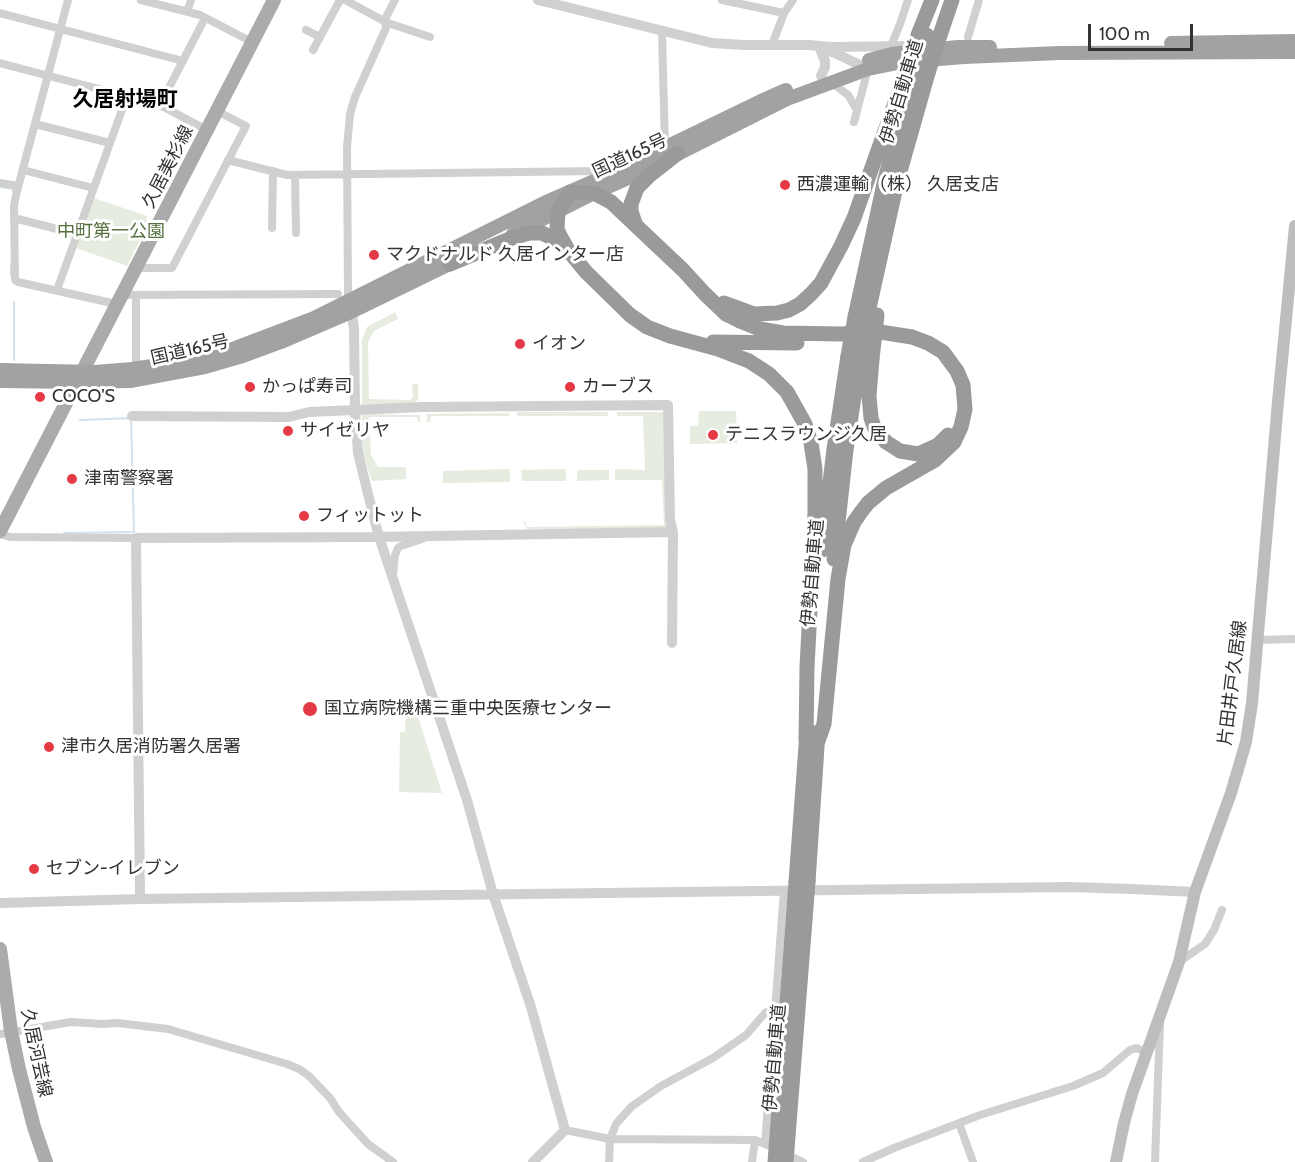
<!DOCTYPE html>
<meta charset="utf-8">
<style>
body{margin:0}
#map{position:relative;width:1295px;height:1162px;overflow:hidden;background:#fff;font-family:Cabin,sans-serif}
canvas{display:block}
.scale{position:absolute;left:1088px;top:24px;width:105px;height:27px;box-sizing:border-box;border:3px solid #333;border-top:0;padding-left:8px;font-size:18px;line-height:21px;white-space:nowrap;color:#333;-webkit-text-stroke:4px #fff;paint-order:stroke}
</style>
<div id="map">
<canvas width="1295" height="1162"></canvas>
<div class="scale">100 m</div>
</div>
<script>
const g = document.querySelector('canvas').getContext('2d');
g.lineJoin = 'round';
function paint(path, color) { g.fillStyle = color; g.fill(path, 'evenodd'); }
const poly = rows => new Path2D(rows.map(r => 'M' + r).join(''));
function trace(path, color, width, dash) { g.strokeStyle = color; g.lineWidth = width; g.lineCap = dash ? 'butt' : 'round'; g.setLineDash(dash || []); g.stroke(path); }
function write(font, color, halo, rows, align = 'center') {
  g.font = font + ' Cabin,"Noto Sans JP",sans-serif'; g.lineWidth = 6; g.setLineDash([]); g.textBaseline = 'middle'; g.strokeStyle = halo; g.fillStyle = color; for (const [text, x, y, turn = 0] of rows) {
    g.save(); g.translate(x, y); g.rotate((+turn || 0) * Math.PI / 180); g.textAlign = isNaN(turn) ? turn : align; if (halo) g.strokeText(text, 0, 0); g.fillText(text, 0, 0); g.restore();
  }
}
const green = poly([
 [94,198,147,216,145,230,127,266,76,248],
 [395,312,398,319,374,331,368,342,369,399,409,400,413,397,412,384,418,384,418,399,414,404,362,404,362,340,367,327],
 [699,411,736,411,737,443,690,444,690,426,698,426],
 [517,412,608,412,608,416,517,416],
 [617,412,666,412,669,531,527,529,523,521,525,521,527,527,664,525,662,480,615,480,615,469,645,470,643,416,617,416],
 [509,413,509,416,431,416,430,422,427,422,427,414],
 [362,414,420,415,420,422,418,422,417,417,369,417,371,455,378,467,406,467,406,479,372,481,363,454],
 [510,469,510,482,443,483,443,471],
 [566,469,566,481,522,481,521,470],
 [577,470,609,470,609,480,577,481],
 [406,713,417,713,442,793,399,792,400,732,405,732]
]);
const stream = poly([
 [0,187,13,189,13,192],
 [11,263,11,276],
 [14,302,14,360],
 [64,533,134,532,131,418,80,420]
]);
const minor = poly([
 [68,0,17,191,14,205,15,280,18,282,116,304],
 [141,0,200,15,252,42],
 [345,0,384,21],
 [722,0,784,13],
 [187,12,191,0],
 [0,13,183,61],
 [385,23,388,23,430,37],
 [306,30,320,37],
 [662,32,665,148],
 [968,37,979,0],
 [772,45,784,13,793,0],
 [891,46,900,24,908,0],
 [313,50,340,0],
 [0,63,160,105,207,130],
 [831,82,848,95,857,110],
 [160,105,205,18],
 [854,122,868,69],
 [35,124,110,143],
 [228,160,287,175,599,171,608,175],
 [23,170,93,188],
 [295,175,296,233],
 [0,183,18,186],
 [14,218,77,234],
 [272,228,273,171],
 [135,268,172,268,246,126,217,111],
 [57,290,127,96],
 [121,295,338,294],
 [350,301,348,294,347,148,350,114,355,97,386,28,386,25,384,21,395,0],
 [136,368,136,296],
 [0,534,10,537,136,538],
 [393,574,395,555,398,548,401,546,422,539],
 [1257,640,1295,639],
 [1179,962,1205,944,1214,930,1222,910],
 [0,1034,71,1022,102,1024,118,1023,168,1029,287,1064,299,1069,309,1076,330,1098,339,1112,368,1144,393,1162],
 [959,1123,973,1162],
 [565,1130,610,1139,755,1140,770,1146],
 [765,1144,784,890],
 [784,1153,803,1162],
 [609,1162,610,1139,616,1124,631,1107,661,1086,713,1058,746,1035,765,1013,776,1006],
 [752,1162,755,1140],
 [863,1162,894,1148,980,1115,1073,1086,1103,1073,1130,1050,1136,1048,1146,1052],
 [1155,1162,1160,1024]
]);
const tertiary = poly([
 [538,0,712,43,744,45,809,45,830,47,913,46],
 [820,49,825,61,825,67,821,76],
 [826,50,835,53,868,69],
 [351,307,354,329,355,410,358,453,367,490,379,537,467,800,493,894,531,1007,565,1130,533,1162],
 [132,416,289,417,309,412,422,407,668,405,670,520,673,532,672,643],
 [140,899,136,538,374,537,673,532],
 [0,903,140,899,1069,887,1132,889,1195,892]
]);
const secondary = poly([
 [1116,1162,1124,1123,1132,1094,1179,962,1195,892,1231,793,1246,742,1252,703,1278,402,1295,226]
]);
const primary = poly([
 [0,531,274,0],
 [0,949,11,1031,19,1069,34,1127,46,1162]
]);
const trunk = poly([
 [1171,43,1295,41],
 [869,60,892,54,907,52,958,47,990,47],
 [513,234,594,193,644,171,787,99,868,69,903,62,964,57,1060,53,1295,52],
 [0,370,95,372,132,369,165,364,227,351,314,318,544,203,608,175,761,101,786,90],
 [0,381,76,382,130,381,205,367,243,356,281,342,351,312,460,259]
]);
const motorway = poly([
 [918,35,932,0],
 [940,35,952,0],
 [635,223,631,211,631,204,637,188,650,175,678,153],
 [568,250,559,234,557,228,558,212,570,192,594,193,611,202,683,270,705,294,726,314,740,321,760,329,783,333,841,334,880,332,912,337,928,343,943,352,957,371,963,385,965,409,961,427,954,442,935,460,886,488,868,503,861,512,854,522,844,545,838,579,824,724,818,741],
 [450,264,512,238,529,233,542,233,558,241,568,250,586,272,630,315,647,327,670,336,718,349,749,361,769,374,787,392,805,424,811,443,815,469,815,513,807,667,806,740],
 [724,303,754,314,777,313,789,310,800,304,811,294,821,283,841,246,854,218,906,72],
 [855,317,885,179,912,83],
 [867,317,897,182,928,73],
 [713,342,797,343],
 [872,359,869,396,871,418,874,427,886,442,900,451,918,454,938,445,948,435],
 [822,550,834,449,848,356],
 [834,559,846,450,860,357],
 [796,882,807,732],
 [808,882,818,732]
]);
const motorwayBridge = poly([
 [928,73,940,35],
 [914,74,927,35],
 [848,356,855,317],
 [860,357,867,317],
 [872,359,877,315],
 [775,1162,796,882],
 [786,1162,808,882]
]);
const markers = [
 [785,185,6,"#e63946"],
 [374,255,6,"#e63946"],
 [520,344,6,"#e63946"],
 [250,387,6,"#e63946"],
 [570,387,6,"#e63946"],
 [40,397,6,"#e63946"],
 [288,431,6,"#e63946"],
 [713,435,6,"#e63946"],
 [72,479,6,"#e63946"],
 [304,516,6,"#e63946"],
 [310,709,8,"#e63946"],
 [49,747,6,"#e63946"],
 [34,869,6,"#e63946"]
];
const streetNames = [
 ["伊勢自動車道",902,92,-73],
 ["国道165号",630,156,-25],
 ["久居美杉線",168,167,-63],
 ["国道165号",190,350,-13],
 ["伊勢自動車道",813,573,-85],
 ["片田井戸久居線",1233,683,-83],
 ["久居河芸線",36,1053,78],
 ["伊勢自動車道",775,1058,-85]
];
const poiNames = [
 ["西濃運輸（株） 久居支店",797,185],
 ["マクドナルド 久居インター店",386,255],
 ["イオン",532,344],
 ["かっぱ寿司",262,387],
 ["カーブス",582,387],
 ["COCO'S",52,397],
 ["サイゼリヤ",300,431],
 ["テニスラウンジ久居",725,435],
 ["津南警察署",84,479],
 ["フィットット",316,516],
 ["国立病院機構三重中央医療センター",324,709],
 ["津市久居消防署久居署",61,747],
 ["セブン-イレブン",46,869]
];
const parkNames = [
 ["中町第一公園",111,232]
];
const quarterNames = [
 ["久居射場町",125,100]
];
paint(green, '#e6ecdf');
trace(stream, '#cfe2ee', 2);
trace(minor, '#d0d0d0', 8);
trace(tertiary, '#d0d0d0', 10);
trace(secondary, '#bdbdbd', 12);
trace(primary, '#ababab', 14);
trace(trunk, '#a2a2a2', 14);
trace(motorway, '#9a9a9a', 15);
trace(motorwayBridge, '#9a9a9a', 15);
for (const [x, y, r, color] of markers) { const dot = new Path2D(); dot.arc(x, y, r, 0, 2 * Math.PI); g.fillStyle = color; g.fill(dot); trace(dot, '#fff', 2); }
write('18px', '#333', '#fff', streetNames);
write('18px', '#333', '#fff', poiNames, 'left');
write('18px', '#56703f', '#fff', parkNames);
write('bold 21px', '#000', '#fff', quarterNames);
</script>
